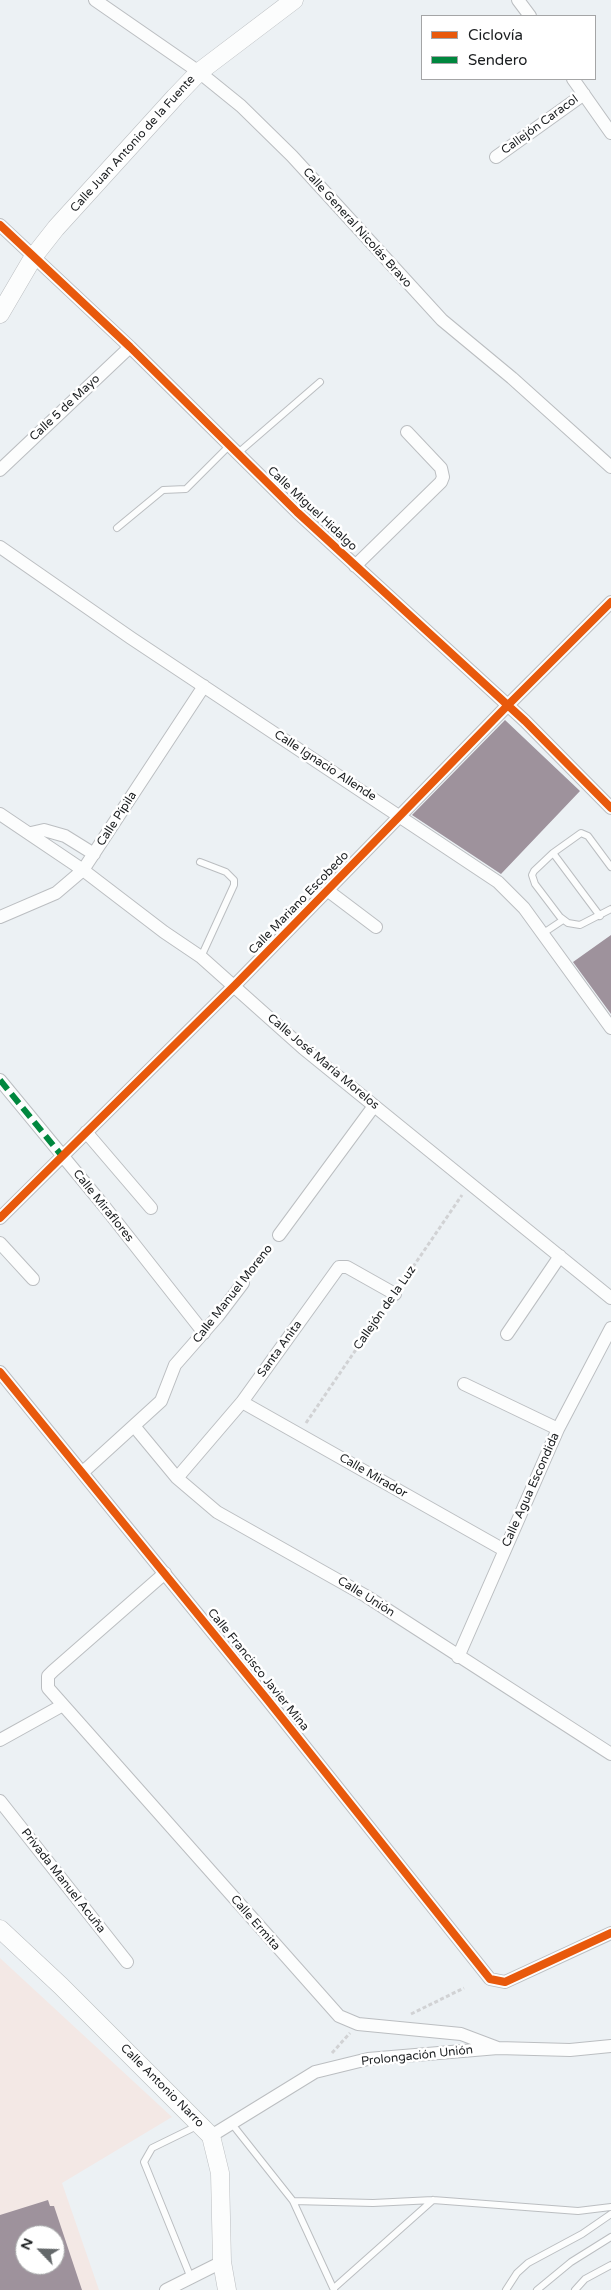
<!DOCTYPE html>
<meta charset="utf-8">
<style>
body{margin:0}
#map{position:relative;width:611px;height:2290px;overflow:hidden;background:#ecf1f4;font-family:"Varela Round",sans-serif}
canvas{display:block}
.legend{position:absolute;left:421px;top:15px;width:175px;height:65px;box-sizing:border-box;background:#fff;border:1px solid #a4a5a6;margin:0;padding:6px 9px;list-style:none;font-size:15px;color:#1b1e20}
.legend li{display:flex;align-items:center;gap:10px;height:25px}
.legend b{width:25px;border:1px solid #a4a5a6}
.north{position:absolute;left:15px;top:2225px;width:50px;height:50px;box-sizing:border-box;background:#fff;border:1px solid #a4a5a6;border-radius:50%;rotate:294deg;font-size:14px;font-weight:700;line-height:20px;text-align:center;color:#1b1e20}
.north::after{content:'';display:block;margin:auto;width:18px;height:22px;background:#64686a;clip-path:polygon(50% 0,100% 100%,50% 72%,0 100%)}
</style>
<div id="map">
<canvas width="611" height="2290"></canvas>
<ul class="legend">
<li><b style="height:6px;background:#e8590c"></b>Ciclovía</li>
<li><b style="height:6px;background:#00873e"></b>Sendero</li>
</ul>
<div class="north">N</div>
</div>
<script>
const g = document.querySelector('canvas').getContext('2d');
g.lineJoin = 'round';
function paint(path, color) { g.fillStyle = color; g.fill(path, 'evenodd'); }
const poly = rows => new Path2D(rows.map(r => 'M' + r).join(''));
function trace(path, color, width, dash) { g.strokeStyle = color; g.lineWidth = width; g.lineCap = dash ? 'butt' : 'round'; g.setLineDash(dash || []); g.stroke(path); }
function write(font, color, halo, rows, align = 'center') {
  g.font = font + ' "Varela Round",sans-serif'; g.lineWidth = 5; g.setLineDash([]); g.textBaseline = 'middle'; g.strokeStyle = halo; g.fillStyle = color; for (const [text, x, y, turn = 0] of rows) {
    g.save(); g.translate(x, y); g.rotate((+turn || 0) * Math.PI / 180); g.textAlign = isNaN(turn) ? turn : align; if (halo) g.strokeText(text, 0, 0); g.fillText(text, 0, 0); g.restore();
  }
}
const medical = poly([
 [0,1958,172,2117,62,2183,99,2290,0,2290],
 [25,2235,55,2235,55,2265,25,2265]
]);
const building = poly([
 [505,720,580,791,501,874,412,815],
 [611,935,611,1014,573,962],
 [48,2200,50,2206,54,2206,82,2290,0,2290,0,2215],
 [25,2235,55,2235,55,2265,25,2265]
]);
const path = poly([
 [251,1273,271,1246],
 [402,1283,462,1195],
 [306,1423,387,1304],
 [411,2014,464,1988],
 [332,2053,350,2033]
]);
const lane = poly([
 [238,453,320,382],
 [117,528,163,490,186,489,229,446],
 [553,853,600,916],
 [200,862,226,872,234,880,234,885,201,957],
 [611,867,588,836,581,833,553,853,534,871,532,875,535,884,560,917,568,923,580,925,611,909],
 [542,934,563,920],
 [232,2124,293,2201,334,2290],
 [293,2201,373,2203,433,2200,578,2211,611,2207],
 [191,2278,144,2162,152,2148,199,2125],
 [334,2288,433,2200],
 [506,2290,517,2273,528,2263,582,2234,611,2214],
 [537,2290,571,2262,611,2237],
 [575,2290,585,2279,611,2265]
]);
const street = poly([
 [95,0,199,72,241,106,292,156,442,320,512,378,611,467],
 [518,0,530,16],
 [573,79,611,133],
 [496,157,584,94],
 [0,225,130,347,297,512,525,721,611,808],
 [0,470,130,347],
 [0,547,131,638,498,882,524,908,611,1028],
 [355,566,441,482,443,477,441,468,407,432],
 [0,814,83,870,164,932,201,957,303,1048,611,1298],
 [31,833,44,830,65,836,94,854],
 [327,890,376,927],
 [0,917,56,893,83,870,204,686],
 [0,1080,104,1206,204,1333],
 [86,1132,151,1208],
 [0,1218,235,985,508,705,611,602],
 [279,1235,374,1106],
 [0,1243,33,1279],
 [507,1334,560,1256],
 [0,1372,266,1698,490,1979,505,1982,611,1933],
 [464,1384,558,1429],
 [242,1402,504,1550],
 [134,1426,177,1478,217,1512,366,1596,611,1754],
 [83,1472,161,1401,175,1365,218,1316,243,1283],
 [177,1478,242,1402,339,1267,347,1267,395,1294],
 [165,1573,53,1671,48,1676,48,1688,339,2016,358,2024,461,2034,498,2048],
 [458,1657,558,1429,611,1328],
 [0,1740,63,1705],
 [0,1801,127,1962],
 [211,2136,315,2072,368,2059,498,2048,570,2050,611,2046],
 [166,2290,222,2262]
]);
const secondary = poly([
 [0,314,34,256,56,228,175,97,199,72,294,0],
 [0,1929,61,1986,211,2136,220,2173,222,2262,227,2290]
]);
const quiet = poly([
 [0,1080,62,1156]
]);
const cycleway = poly([
 [0,225,130,347,297,512,525,721,611,808],
 [0,1218,235,985,508,705,611,602],
 [0,1372,266,1698,490,1979,505,1982,611,1933]
]);
const streetNames = [
 ["Callejón Caracol",540,125,-36],
 ["Calle Juan Antonio de la Fuente",133,144,-48],
 ["Calle General Nicolás Bravo",357,228,48],
 ["Calle 5 de Mayo",65,408,-43],
 ["Calle Miguel Hidalgo",312,509,43],
 ["Calle Ignacio Allende",325,766,33],
 ["Calle Pípila",117,819,-57],
 ["Calle Mariano Escobedo",299,903,-46],
 ["Calle José María Morelos",323,1062,40],
 ["Calle Miraflores",103,1206,51],
 ["Calle Manuel Moreno",233,1294,-52],
 ["Callejón de la Luz",385,1308,-55],
 ["Santa Anita",280,1349,-54],
 ["Calle Mirador",373,1476,30],
 ["Calle Agua Escondida",531,1490,-66],
 ["Calle Unión",366,1597,32],
 ["Calle Francisco Javier Mina",258,1670,51],
 ["Privada Manuel Acuña",63,1881,52],
 ["Calle Ermita",255,1923,49],
 ["Prolongación Unión",417,2056,-6],
 ["Calle Antonio Narro",162,2086,45]
];
paint(medical, '#f3e8e5');
paint(building, '#9e929c');
trace(lane, '#bbbec1', 8);
trace(street, '#bbbec1', 14);
trace(secondary, '#bbbec1', 19);
trace(path, '#d1d2d4', 3, [4, 2.5]);
trace(lane, '#fcfdfd', 6);
trace(street, '#fcfdfd', 12);
trace(secondary, '#fcfdfd', 18);
trace(quiet, '#00873e', 6, [12, 6]);
trace(cycleway, '#e8590c', 8);
write('12px', '#1b1e20', '#fff', streetNames);
</script>
